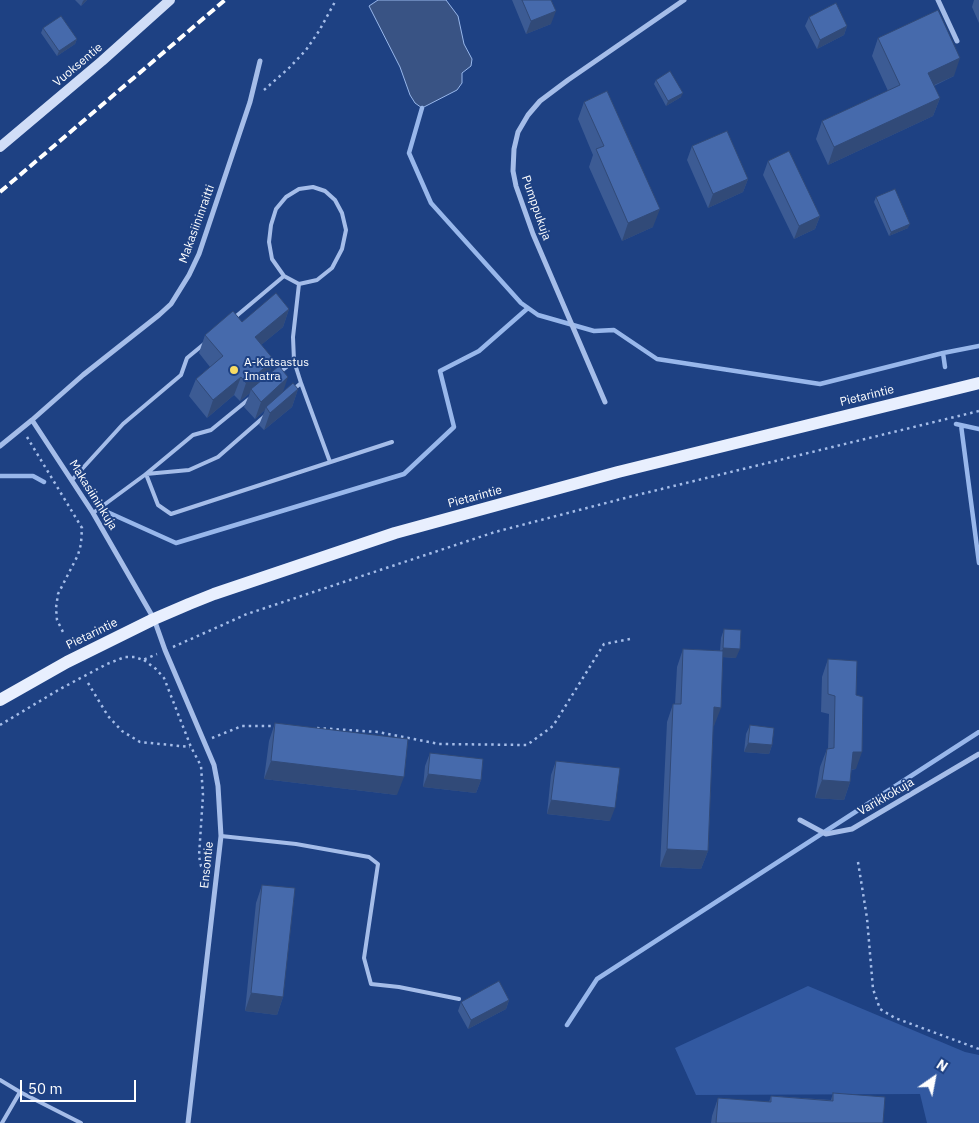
<!DOCTYPE html>
<style>
body{margin:0}
#map{position:relative;width:979px;height:1123px;overflow:hidden;background:#1e4183;font-family:"IBM Plex Sans",sans-serif}
canvas{display:block}
.north{position:absolute;left:909px;top:1053px;width:50px;height:50px;-webkit-text-stroke:4px #1e4183;paint-order:stroke;rotate:33deg;font-size:14px;font-weight:700;line-height:20px;text-align:center;color:#fff}
.north::after{content:'';display:block;margin:auto;width:18px;height:22px;background:#fff;clip-path:polygon(50% 0,100% 100%,50% 72%,0 100%)}
.scale{position:absolute;left:20px;top:1080px;width:116px;height:22px;box-sizing:border-box;border:2px solid #fff;border-top:0;padding-left:6px;font-size:15px;line-height:18px;white-space:nowrap;color:#fff;-webkit-text-stroke:4px #1e4183;paint-order:stroke}
</style>
<div id="map">
<canvas width="979" height="1123"></canvas>
<div class="north">N</div>
<div class="scale">50 m</div>
</div>
<script>
const g = document.querySelector('canvas').getContext('2d');
g.lineJoin = 'round';
function paint(path, color) { g.fillStyle = color; g.fill(path, 'evenodd'); }
const poly = rows => new Path2D(rows.map(r => 'M' + r).join(''));
function trace(path, color, width, dash) { g.strokeStyle = color; g.lineWidth = width; g.lineCap = dash ? 'butt' : 'round'; g.setLineDash(dash || []); g.stroke(path); }
function write(font, color, halo, rows, align = 'center') {
  g.font = font + ' "IBM Plex Sans",sans-serif'; g.lineWidth = 4; g.setLineDash([]); g.textBaseline = 'middle'; g.strokeStyle = halo; g.fillStyle = color; for (const [text, x, y, turn = 0] of rows) {
    g.save(); g.translate(x, y); g.rotate((+turn || 0) * Math.PI / 180); g.textAlign = isNaN(turn) ? turn : align; if (halo) g.strokeText(text, 0, 0); g.fillText(text, 0, 0); g.restore();
  }
}
const green = poly([
 [808,986,965,1052,979,1055,979,1123,927,1123,920,1094,696,1095,675,1048]
]);
const water = poly([
 [378,0,446,0,458,16,464,44,472,59,471,66,462,73,462,83,457,90,422,108,415,103,410,95,400,67,369,6,378,0]
]);
const stream = poly([
 [422,108,409,153,431,203,521,303,538,315,594,331,614,330,657,359,820,384,943,353,979,346],
 [943,353,945,367],
 [956,424,979,429],
 [961,425,979,563],
 [0,476,33,476,44,482],
 [105,511,176,543,404,474,454,427,440,371,479,351,528,308],
 [567,1025,597,979,979,732]
]);
const path = poly([
 [264,90,289,68,306,50,319,31,336,0],
 [27,437,82,528,81,544,78,555,58,594,56,608,57,620,64,634],
 [173,647,247,614,495,532,629,497,979,411],
 [144,660,156,669,164,678,191,747,201,766,203,795,199,856,201,866,207,870],
 [88,683,108,716,122,731,140,742,190,747],
 [0,725,60,689,107,664,125,657,135,657,143,660,157,654],
 [317,728,378,732,439,744,527,745,553,726,604,644,630,639],
 [212,738,242,726,276,726],
 [858,862,867,918,873,989,880,1009,895,1018,979,1049]
]);
const lane = poly([
 [234,318,284,276],
 [294,361,301,383,294,389],
 [279,373,294,361,293,337,299,284,317,280,332,268,342,249,346,230,342,213,335,200,325,191,313,187,299,189,286,197,276,209,271,225,269,242,272,259,284,276,299,284],
 [301,383,330,462],
 [265,416,218,457,189,470,146,474,158,505,171,514,392,442],
 [72,480,123,424,181,375,187,358,204,344],
 [93,513,146,474,193,435,211,430,249,399],
 [221,836,296,844,369,857,378,864,364,958,371,984,399,987,459,999],
 [0,1080,20,1092,2,1123],
 [20,1092,81,1123]
]);
const street = poly([
 [938,0,957,41],
 [605,402,533,234,516,186,513,171,514,149,518,132,528,115,540,101,568,80,684,0],
 [32,420,83,375,159,315,171,304,189,275,199,254,250,102,260,61],
 [0,446,32,420,93,513,154,619,165,650,214,765,218,786,221,836,188,1123],
 [800,820,826,834,852,829,979,754]
]);
const secondary = poly([
 [0,147,102,61,170,0]
]);
const primary = poly([
 [0,700,67,662,154,619,189,604,214,594,395,533,618,472,979,383]
]);
const rail = poly([
 [0,192,225,0]
]);
const wall = poly([
 [75,0,87,0,81,6],
 [512,0,551,0,551,24,526,34],
 [974,0,979,0,979,23,972,7],
 [809,17,847,26,844,35,817,49,805,26],
 [43,28,77,39,75,44,57,56,41,33],
 [878,38,954,76,934,86,940,98,933,116,828,165,816,139,822,121,888,91,872,56],
 [656,80,681,97,666,106,654,84],
 [584,102,653,227,622,241,589,167,593,155,578,119],
 [692,146,748,179,743,192,708,208,687,160],
 [768,161,820,216,815,229,794,239,763,175],
 [876,197,908,228,889,236,874,202],
 [289,309,283,327,261,345,269,374,283,392,298,389,292,407,264,430,259,425,265,410,255,419,244,407,250,393,240,401,234,395,207,418,189,396,196,379,210,367,199,353,205,335,242,322],
 [724,629,736,658,723,657,714,726,713,726,708,851,701,869,660,867,667,722,673,704,675,704,677,667,683,649,720,651,721,638],
 [828,659,856,695,856,769,851,770,850,782,844,800,815,798,820,767,827,749,828,749,829,714,821,712,822,677],
 [275,723,397,795,264,779,269,741],
 [750,725,772,745,769,754,744,752,746,734],
 [430,753,481,780,476,793,423,787,425,766],
 [556,761,610,821,547,814,551,775],
 [262,885,283,997,277,1015,245,1011,256,903],
 [509,1000,506,1009,468,1029,458,1011,461,1002],
 [833,1093,883,1123,711,1123,712,1116,718,1098,769,1102,771,1096,831,1100]
]);
const shadedWall = poly([
 [84,0,87,0,81,6,83,1],
 [556,11,551,24,526,34,531,21],
 [847,26,844,35,817,49,820,40],
 [77,39,75,44,57,56,59,51],
 [960,58,954,76,921,91,928,73],
 [683,93,681,97,666,106,668,101],
 [940,98,933,116,828,165,834,147],
 [748,179,743,192,708,208,713,194],
 [660,209,653,227,622,241,628,223],
 [820,216,815,229,794,239,799,226],
 [910,224,908,228,889,236,891,232],
 [289,309,283,327,249,355,255,337],
 [274,360,268,378,251,389,250,393,240,401,246,383],
 [241,377,234,395,207,418,213,400],
 [288,377,282,395,266,407,265,410,255,419,261,402],
 [298,389,292,407,264,430,270,413],
 [723,648,740,649,736,658,720,657],
 [714,707,721,708,714,726,707,725],
 [748,743,772,745,769,754,744,752],
 [853,752,862,752,856,769,846,770],
 [271,761,404,777,397,795,264,779],
 [428,774,481,780,476,793,423,787],
 [822,780,850,782,844,800,815,798],
 [551,800,615,808,610,821,547,814],
 [667,849,708,851,701,869,660,867],
 [251,993,283,997,277,1015,245,1011],
 [509,1000,506,1009,468,1029,471,1020]
]);
const building = poly([
 [522,0,551,0,556,11,531,21,522,0],
 [836,3,847,26,820,40,809,17,836,3],
 [938,10,960,58,928,73,940,98,834,147,822,121,900,85,878,38,938,10],
 [61,16,77,39,59,51,43,28,61,16],
 [670,71,683,93,668,101,656,80,670,71],
 [607,91,660,209,628,223,596,149,604,146,584,102,607,91],
 [727,131,748,179,713,194,692,146,727,131],
 [789,151,820,216,799,226,768,161,789,151],
 [895,189,910,224,891,232,876,197,895,189],
 [276,293,289,309,255,337,274,360,246,383,241,377,213,400,196,379,223,356,205,335,233,311,242,322,276,293],
 [279,366,288,377,261,402,251,389,279,366],
 [293,383,298,389,270,413,266,407,293,383],
 [724,629,741,630,740,649,723,648,724,629],
 [683,649,723,651,721,708,714,707,708,851,667,849,673,704,681,704,683,649],
 [828,659,857,661,856,695,863,697,862,752,853,752,850,782,822,780,827,749,834,748,835,696,828,694,828,659],
 [275,723,408,739,404,777,271,761,275,723],
 [750,725,774,728,772,745,748,743,750,725],
 [430,753,483,759,481,780,428,774,430,753],
 [556,761,620,768,615,808,551,800,556,761],
 [262,885,295,888,283,997,251,993,262,885],
 [499,981,509,1000,471,1020,461,1002,499,981],
 [833,1093,885,1097,883,1123,716,1123,718,1098,771,1102,771,1096,833,1101,833,1093]
]);
const markers = [
 [234,370,5,"#f8db64"]
];
const streetNames = [
 ["Vuoksentie",78,65,-40],
 ["Pumppukuja",536,208,71],
 ["Makasiininraitti",197,224,-70],
 ["Pietarintie",867,396,-14],
 ["Makasiininkuja",93,495,58],
 ["Pietarintie",475,497,-15],
 ["Pietarintie",92,634,-26],
 ["Varikkokuja",886,797,-30],
 ["Ensontie",207,865,-84]
];
const poiNames = [
 ["A-Katsastus",244,363],
 ["Imatra",244,377]
];
paint(green, '#3259a1');
paint(water, '#395384');
trace(water, '#98b7eb', 1);
trace(stream, '#98b7eb', 4.5);
trace(path, '#a5bde9', 2.5, [2.5, 4]);
trace(lane, '#a5bde9', 4);
trace(street, '#a5bde9', 5);
trace(secondary, '#d0ddf7', 10);
trace(primary, '#e8effe', 12);
trace(rail, '#fff', 4, [9, 4]);
paint(wall, '#3c5b94');
paint(shadedWall, '#314a78');
paint(building, '#466aac');
trace(building, '#314a78', 1);
for (const [x, y, r, color] of markers) { const dot = new Path2D(); dot.arc(x, y, r, 0, 2 * Math.PI); g.fillStyle = color; g.fill(dot); trace(dot, '#1e4183', 2); }
write('12px', '#fff', '#1e4183', streetNames);
write('12px', '#fff', '#1e4183', poiNames, 'left');
</script>
